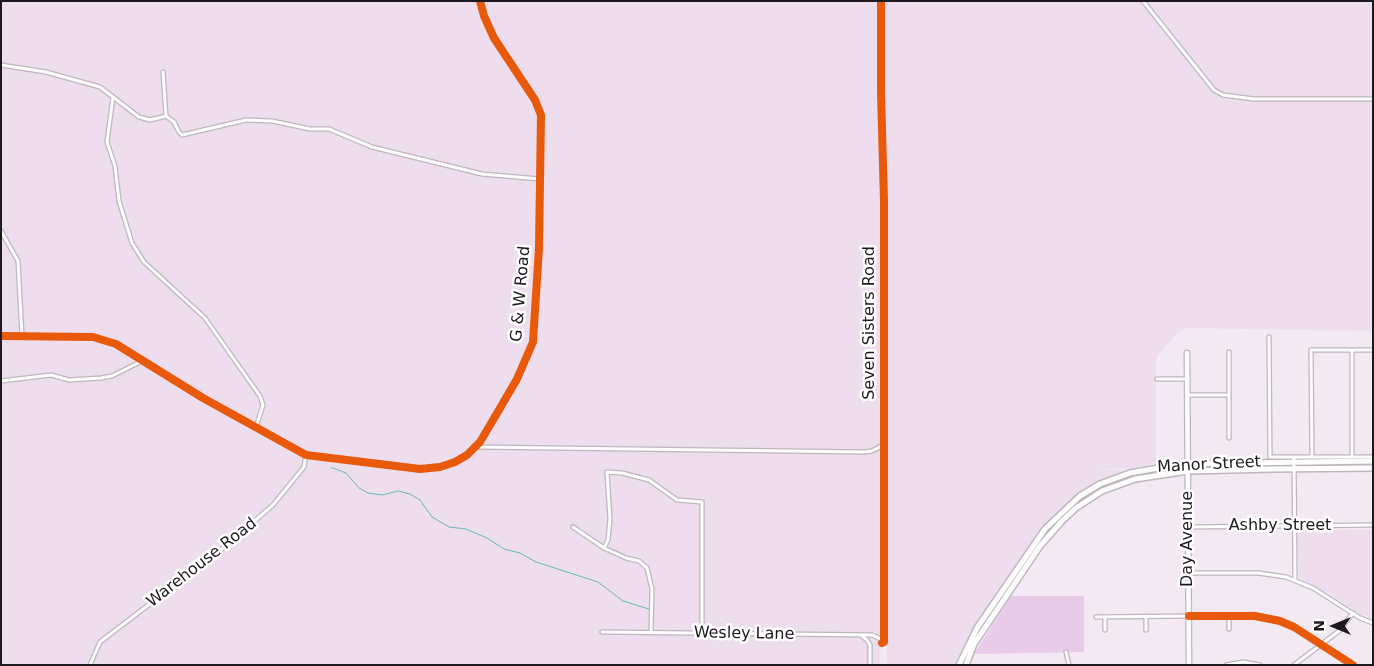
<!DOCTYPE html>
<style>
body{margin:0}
#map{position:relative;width:1374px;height:666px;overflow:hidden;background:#f2e9f2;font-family:"DejaVu Sans",sans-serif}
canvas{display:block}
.frame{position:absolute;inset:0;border:2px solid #1e191e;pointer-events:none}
.north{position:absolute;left:1309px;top:601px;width:50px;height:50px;-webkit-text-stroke:4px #fff;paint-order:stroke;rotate:270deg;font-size:14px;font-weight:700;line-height:20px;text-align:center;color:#1e191e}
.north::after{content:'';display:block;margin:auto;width:18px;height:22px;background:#1e191e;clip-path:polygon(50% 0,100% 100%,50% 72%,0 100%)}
</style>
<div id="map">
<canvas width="1374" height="666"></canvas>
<div class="frame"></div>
<div class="north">N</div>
</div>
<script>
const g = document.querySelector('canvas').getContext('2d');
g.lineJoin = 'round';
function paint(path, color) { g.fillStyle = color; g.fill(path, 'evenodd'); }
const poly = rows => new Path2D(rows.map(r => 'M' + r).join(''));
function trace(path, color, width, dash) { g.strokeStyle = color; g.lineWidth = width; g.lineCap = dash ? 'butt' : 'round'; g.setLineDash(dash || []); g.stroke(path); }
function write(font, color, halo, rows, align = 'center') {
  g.font = font + ' "DejaVu Sans",sans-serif'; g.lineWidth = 5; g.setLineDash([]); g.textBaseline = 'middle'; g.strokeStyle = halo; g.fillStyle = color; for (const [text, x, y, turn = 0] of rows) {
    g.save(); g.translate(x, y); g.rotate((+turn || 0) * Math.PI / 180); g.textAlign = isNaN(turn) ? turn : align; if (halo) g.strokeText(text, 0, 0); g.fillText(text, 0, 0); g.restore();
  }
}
const built = poly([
 [1,1,1373,1,1373,331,1186,328,1177,333,1156,358,1156,463,1134,468,1092,469,1124,470,1082,491,1044,528,1011,583,970,633,954,665,887,665,884,471,882,471,880,665,1,665],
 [1299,530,1373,530,1373,620,1366,618,1321,589,1299,579,1297,532]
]);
const green = poly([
 [1011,596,1084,596,1084,652,974,654]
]);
const stream = poly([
 [331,468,333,468,346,473,359,488,368,493,382,495,398,491,410,494,420,500,432,517,449,527,466,529,487,538,504,549,520,553,536,562,598,582,623,601,649,609]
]);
const street = poly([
 [881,1,881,92,884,201,884,642,882,643],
 [1143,1,1214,90,1223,95,1254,99,1373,99],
 [1,65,46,72,100,87,139,117,150,120,166,116,174,122,179,132,182,135,246,120,272,121,310,129,329,129,372,147,482,174,540,179],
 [163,72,166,116],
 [113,97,107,142,115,166,119,201,132,243,144,262,205,318,255,389,260,396,263,405,256,427],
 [1,231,18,261,22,336],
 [1,336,93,337,116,344,203,398,306,455,420,469,440,467,455,462,467,455,480,442,496,415,517,379,533,342,539,248,541,115,535,100,494,38,484,16,480,1],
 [1269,337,1270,457,1294,457],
 [1352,350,1352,457],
 [1229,352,1229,438],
 [1157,379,1187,379],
 [1,381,51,375,69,380,101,378,112,376,142,361],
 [1187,395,1229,395],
 [476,447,865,452,872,451,883,445],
 [1312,457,1311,350,1373,350],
 [573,527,604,548,626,558,639,561,647,568,652,589,651,632],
 [1188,527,1373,525],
 [604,548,608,540,610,519,607,472,622,473,649,480,677,500,702,502,702,633],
 [1188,573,1258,573,1286,577,1313,588,1360,618,1373,623],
 [1295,580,1294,457,1373,457],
 [1146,616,1146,630],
 [1229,616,1229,629],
 [1096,617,1189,616],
 [1105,617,1105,630],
 [602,632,872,635,879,638,882,643],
 [862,636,867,640,870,645,870,665],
 [1066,652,1069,665],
 [90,665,100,642,227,545,273,505,304,467,306,455],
 [1226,665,1243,662,1260,665],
 [1294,665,1339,631,1353,613]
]);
const secondary = poly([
 [1187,353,1189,665],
 [1189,616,1255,616,1280,621,1294,627,1353,665]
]);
const primary = poly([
 [959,665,977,628,1045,529,1080,496,1100,484,1130,473,1181,464,1373,461],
 [966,665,974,644,1040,546,1062,521,1076,508,1102,491,1135,479,1188,471,1273,469,1373,468]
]);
const cycleway = poly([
 [881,1,881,92,884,201,884,642,882,643],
 [1,336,93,337,116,344,203,398,306,455,420,469,440,467,455,462,467,455,480,442,496,415,517,379,533,342,539,248,541,115,535,100,494,38,484,16,480,1],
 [1189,616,1255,616,1280,621,1294,627,1353,665]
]);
const streetNames = [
 ["G & W Road",521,294,-85],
 ["Seven Sisters Road",870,323,-90],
 ["Manor Street",1209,465,-3],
 ["Ashby Street",1280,526],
 ["Day Avenue",1188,539,-90],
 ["Warehouse Road",202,563,-38],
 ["Wesley Lane",744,634,1]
];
paint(built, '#eddded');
paint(green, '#e8cae9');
trace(stream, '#67b8be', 1);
trace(street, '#beb7be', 5.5);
trace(secondary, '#beb7be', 7);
trace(primary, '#beb7be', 8);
trace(street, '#fdfcfd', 3);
trace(secondary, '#fdfcfd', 4.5);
trace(primary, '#fdfcfd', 5);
trace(cycleway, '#e8590c', 8);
write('16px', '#1e191e', '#fff', streetNames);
</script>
